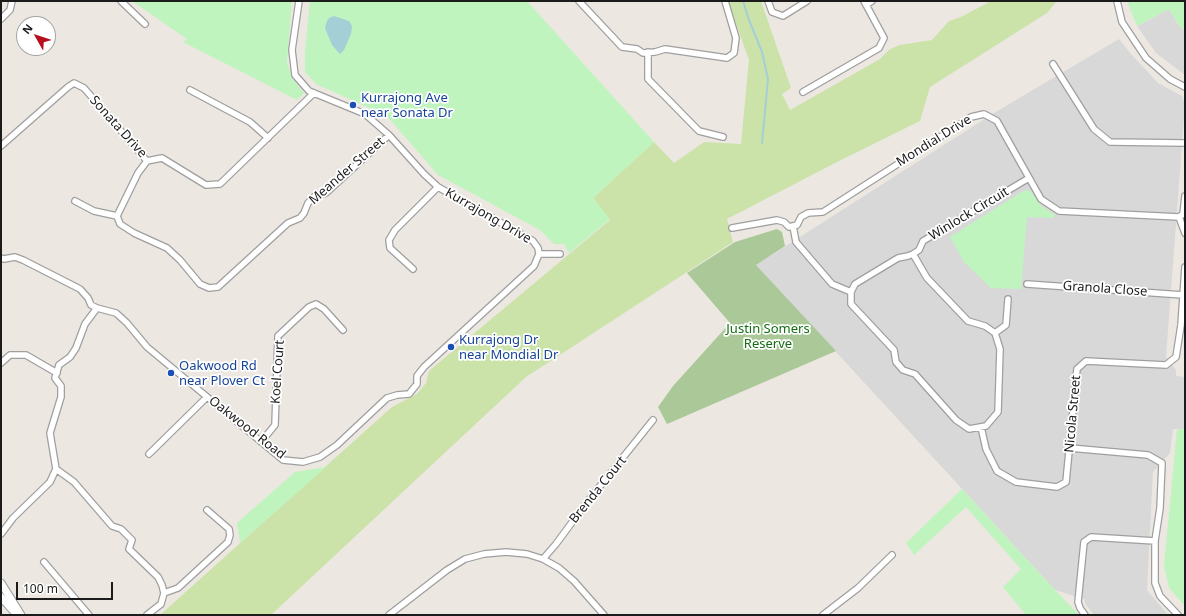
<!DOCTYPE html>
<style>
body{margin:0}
#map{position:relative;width:1186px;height:616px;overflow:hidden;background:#ece7e1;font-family:"Noto Sans",sans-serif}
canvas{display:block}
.frame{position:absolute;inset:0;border:2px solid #1b1b1b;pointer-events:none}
.north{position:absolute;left:16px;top:16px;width:40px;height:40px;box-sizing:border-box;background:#fff;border:1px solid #a4a4a4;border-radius:50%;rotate:309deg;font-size:11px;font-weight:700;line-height:16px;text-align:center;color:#1b1b1b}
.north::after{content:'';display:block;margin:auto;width:14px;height:18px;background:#b60f1d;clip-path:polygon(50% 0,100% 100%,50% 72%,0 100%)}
.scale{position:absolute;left:16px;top:582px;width:97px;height:18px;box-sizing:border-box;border:2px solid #1b1b1b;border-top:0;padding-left:5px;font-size:12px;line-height:14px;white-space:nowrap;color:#1b1b1b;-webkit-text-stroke:3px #fff;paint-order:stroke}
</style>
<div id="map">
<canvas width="1186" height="616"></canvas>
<div class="frame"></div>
<div class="north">N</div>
<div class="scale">100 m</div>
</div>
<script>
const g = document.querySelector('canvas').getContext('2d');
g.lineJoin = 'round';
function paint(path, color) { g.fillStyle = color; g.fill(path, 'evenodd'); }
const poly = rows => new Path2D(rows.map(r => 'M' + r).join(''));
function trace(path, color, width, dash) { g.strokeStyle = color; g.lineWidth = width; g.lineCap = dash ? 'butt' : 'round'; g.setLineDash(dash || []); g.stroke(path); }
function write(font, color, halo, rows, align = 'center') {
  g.font = font + ' "Noto Sans",sans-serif'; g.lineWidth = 3.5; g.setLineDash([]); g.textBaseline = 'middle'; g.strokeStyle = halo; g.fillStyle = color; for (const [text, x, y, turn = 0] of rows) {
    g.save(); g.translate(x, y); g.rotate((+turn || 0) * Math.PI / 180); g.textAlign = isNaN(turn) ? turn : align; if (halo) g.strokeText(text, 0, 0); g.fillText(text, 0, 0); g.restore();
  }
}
const residential = poly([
 [1169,9,1178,24,1185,31,1185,75,1156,53,1137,26],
 [1119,39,1131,54,1158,83,1182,96,1185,104,1166,357,1176,370,1176,376,1185,377,1185,429,1173,429,1170,453,1153,472,1147,590,1168,615,1094,615,1086,605,1084,599,1055,590,756,265,994,113]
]);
const grass = poly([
 [728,1,761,1,791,88,782,94,790,110,880,59,890,49,900,45,932,40,949,21,961,17,991,1,1057,1,1047,13,930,87,920,121,839,161,727,219,733,242,526,377,271,615,160,615,392,407,417,394,426,383,429,371,610,220,593,198,654,142,674,163,704,142,741,144,749,60]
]);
const forest = poly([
 [777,229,782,232,785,246,756,265,836,351,667,424,658,407,673,386,730,323,687,273,735,242]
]);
const park = poly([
 [132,1,292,1,287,62,292,78,304,93,297,100,183,42,187,39],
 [310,1,527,1,654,142,593,198,610,219,569,253,564,244,554,244,540,230,438,175,387,116,316,84,305,72,305,52],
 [1127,1,1185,1,1185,31,1178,24,1169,9,1137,26],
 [1028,190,1031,192,1041,206,1054,214,1054,218,1027,217,1021,289,991,288,964,262,950,237,1023,191],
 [1177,429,1185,429,1185,606,1169,588,1164,566],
 [326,467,240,543,237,523,295,472],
 [962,489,1055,590,1079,615,1026,615,1003,587,1021,569,966,507,914,555,906,543]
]);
const water = poly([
 [334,16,349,21,352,26,351,34,344,50,340,54,332,45,325,28,327,21,329,18]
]);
const stream = poly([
 [743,1,749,20,762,52,768,79,762,143]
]);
const minor = poly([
 [121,1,145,24],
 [579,1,622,47,637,49,643,53,655,52,665,49,727,58,734,53,736,38,725,1],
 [768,1,772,12,783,16,807,1],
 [1117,1,1122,22,1146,58,1170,79,1185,87],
 [866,5,872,1],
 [1,19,10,10,12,1],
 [648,52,648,79,699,131,723,137],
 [1053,64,1094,129,1110,142,1185,143],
 [190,90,250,122,268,138],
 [803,92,879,48,884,38,864,1],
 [1,146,68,87,74,83,84,88,147,161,162,158,206,185,220,184,314,93],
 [147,161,138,173,117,216,120,224,134,233,167,248,180,260,200,284,209,288,218,287,288,223,300,218,304,213,308,203,316,195,326,193,389,135],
 [1185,196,1183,214,1179,217,1185,233],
 [75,201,94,211,117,216],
 [793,226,796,242,832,284,851,292],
 [732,228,777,220,784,222,789,227,797,225,801,217,808,213,823,212,971,117,984,114,997,121,1041,199,1059,211,1179,217],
 [539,254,560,254],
 [913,254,908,256,898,258,855,284,851,292,851,304,894,350,896,362,903,370,915,374,956,420,969,429,986,426,998,412,1000,349,995,333,985,326,968,321,927,278,913,254,919,250,923,241,1029,178],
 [1,258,4,259,15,257,23,260,80,289,88,298,91,305,97,308,116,313,127,323,147,347,283,460,303,462,320,457,337,445,387,398,397,395,409,394,417,384,417,376,424,367,534,266,539,254,538,248,533,241,438,187,424,174,389,135,365,114,309,91,295,75,292,50,299,1],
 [413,269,390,248,389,240,395,230,438,187],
 [1027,284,1183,295],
 [995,333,1006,325,1008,299],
 [1,363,10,355,26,355,57,373],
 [981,427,986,449,997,471,1016,482,1057,487,1066,482,1077,369,1086,361,1166,365,1176,357,1181,325,1185,267],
 [261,442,275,425,278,336,309,307,316,304,324,309,343,330],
 [1070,448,1148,455,1162,463,1160,508,1155,541,1155,583,1160,596,1178,615],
 [149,454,207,397],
 [56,469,74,482,112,526,121,529,132,540,129,549,158,577,162,585,164,593,161,604,147,615],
 [1,534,13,518,50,482,56,469,50,433,61,397,61,386,55,378,59,365,70,357,76,348,85,324,97,308],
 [543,559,556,544,584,506,653,420],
 [44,562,89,615],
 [164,593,178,588,228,542,230,535,229,529,207,510],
 [389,615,447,570,465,559,484,554,506,552,527,554,543,559,559,568,574,581,604,615],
 [823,615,858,588,892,555],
 [1085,615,1080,608,1078,602,1084,542,1091,537,1155,541]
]);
const tertiary = poly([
 [1,583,21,615],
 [1,597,17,615]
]);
const markers = [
 [353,105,4,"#1a4fb4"],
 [451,347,4,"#1a4fb4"],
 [171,373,4,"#1a4fb4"]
];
const transitNames = [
 ["Kurrajong Ave",361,98],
 ["near Sonata Dr",361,113],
 ["Kurrajong Dr",459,340],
 ["near Mondial Dr",459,355],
 ["Oakwood Rd",179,366],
 ["near Plover Ct",179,381]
];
const streetNames = [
 ["Sonata Drive",118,127,48],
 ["Mondial Drive",934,141,-32],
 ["Meander Street",347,171,-41],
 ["Winlock Circuit",969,214,-31],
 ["Kurrajong Drive",488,216,30],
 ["Granola Close",1105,289,4],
 ["Koel Court",278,372,-86],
 ["Nicola Street",1073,414,-85],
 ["Oakwood Road",247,428,38],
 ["Brenda Court",598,490,-51]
];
const parkNames = [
 ["Justin Somers",768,329],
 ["Reserve",768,344]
];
paint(residential, '#d9d8d8');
paint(grass, '#cbe3a9');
paint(forest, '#aac898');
paint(park, '#bff4bf');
paint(water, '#a4cfd6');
trace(stream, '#a4cfd6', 2);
trace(minor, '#9f9f9f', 8);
trace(tertiary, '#9f9f9f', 9);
trace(minor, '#fff', 5.5);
trace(tertiary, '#fff', 7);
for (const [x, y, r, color] of markers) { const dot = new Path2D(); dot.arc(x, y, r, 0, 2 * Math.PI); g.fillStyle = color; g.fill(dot); trace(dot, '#fff', 1.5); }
write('13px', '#164399', '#fff', transitNames, 'left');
write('13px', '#1b1b1b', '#fff', streetNames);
write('13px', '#136e13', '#fff', parkNames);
</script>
